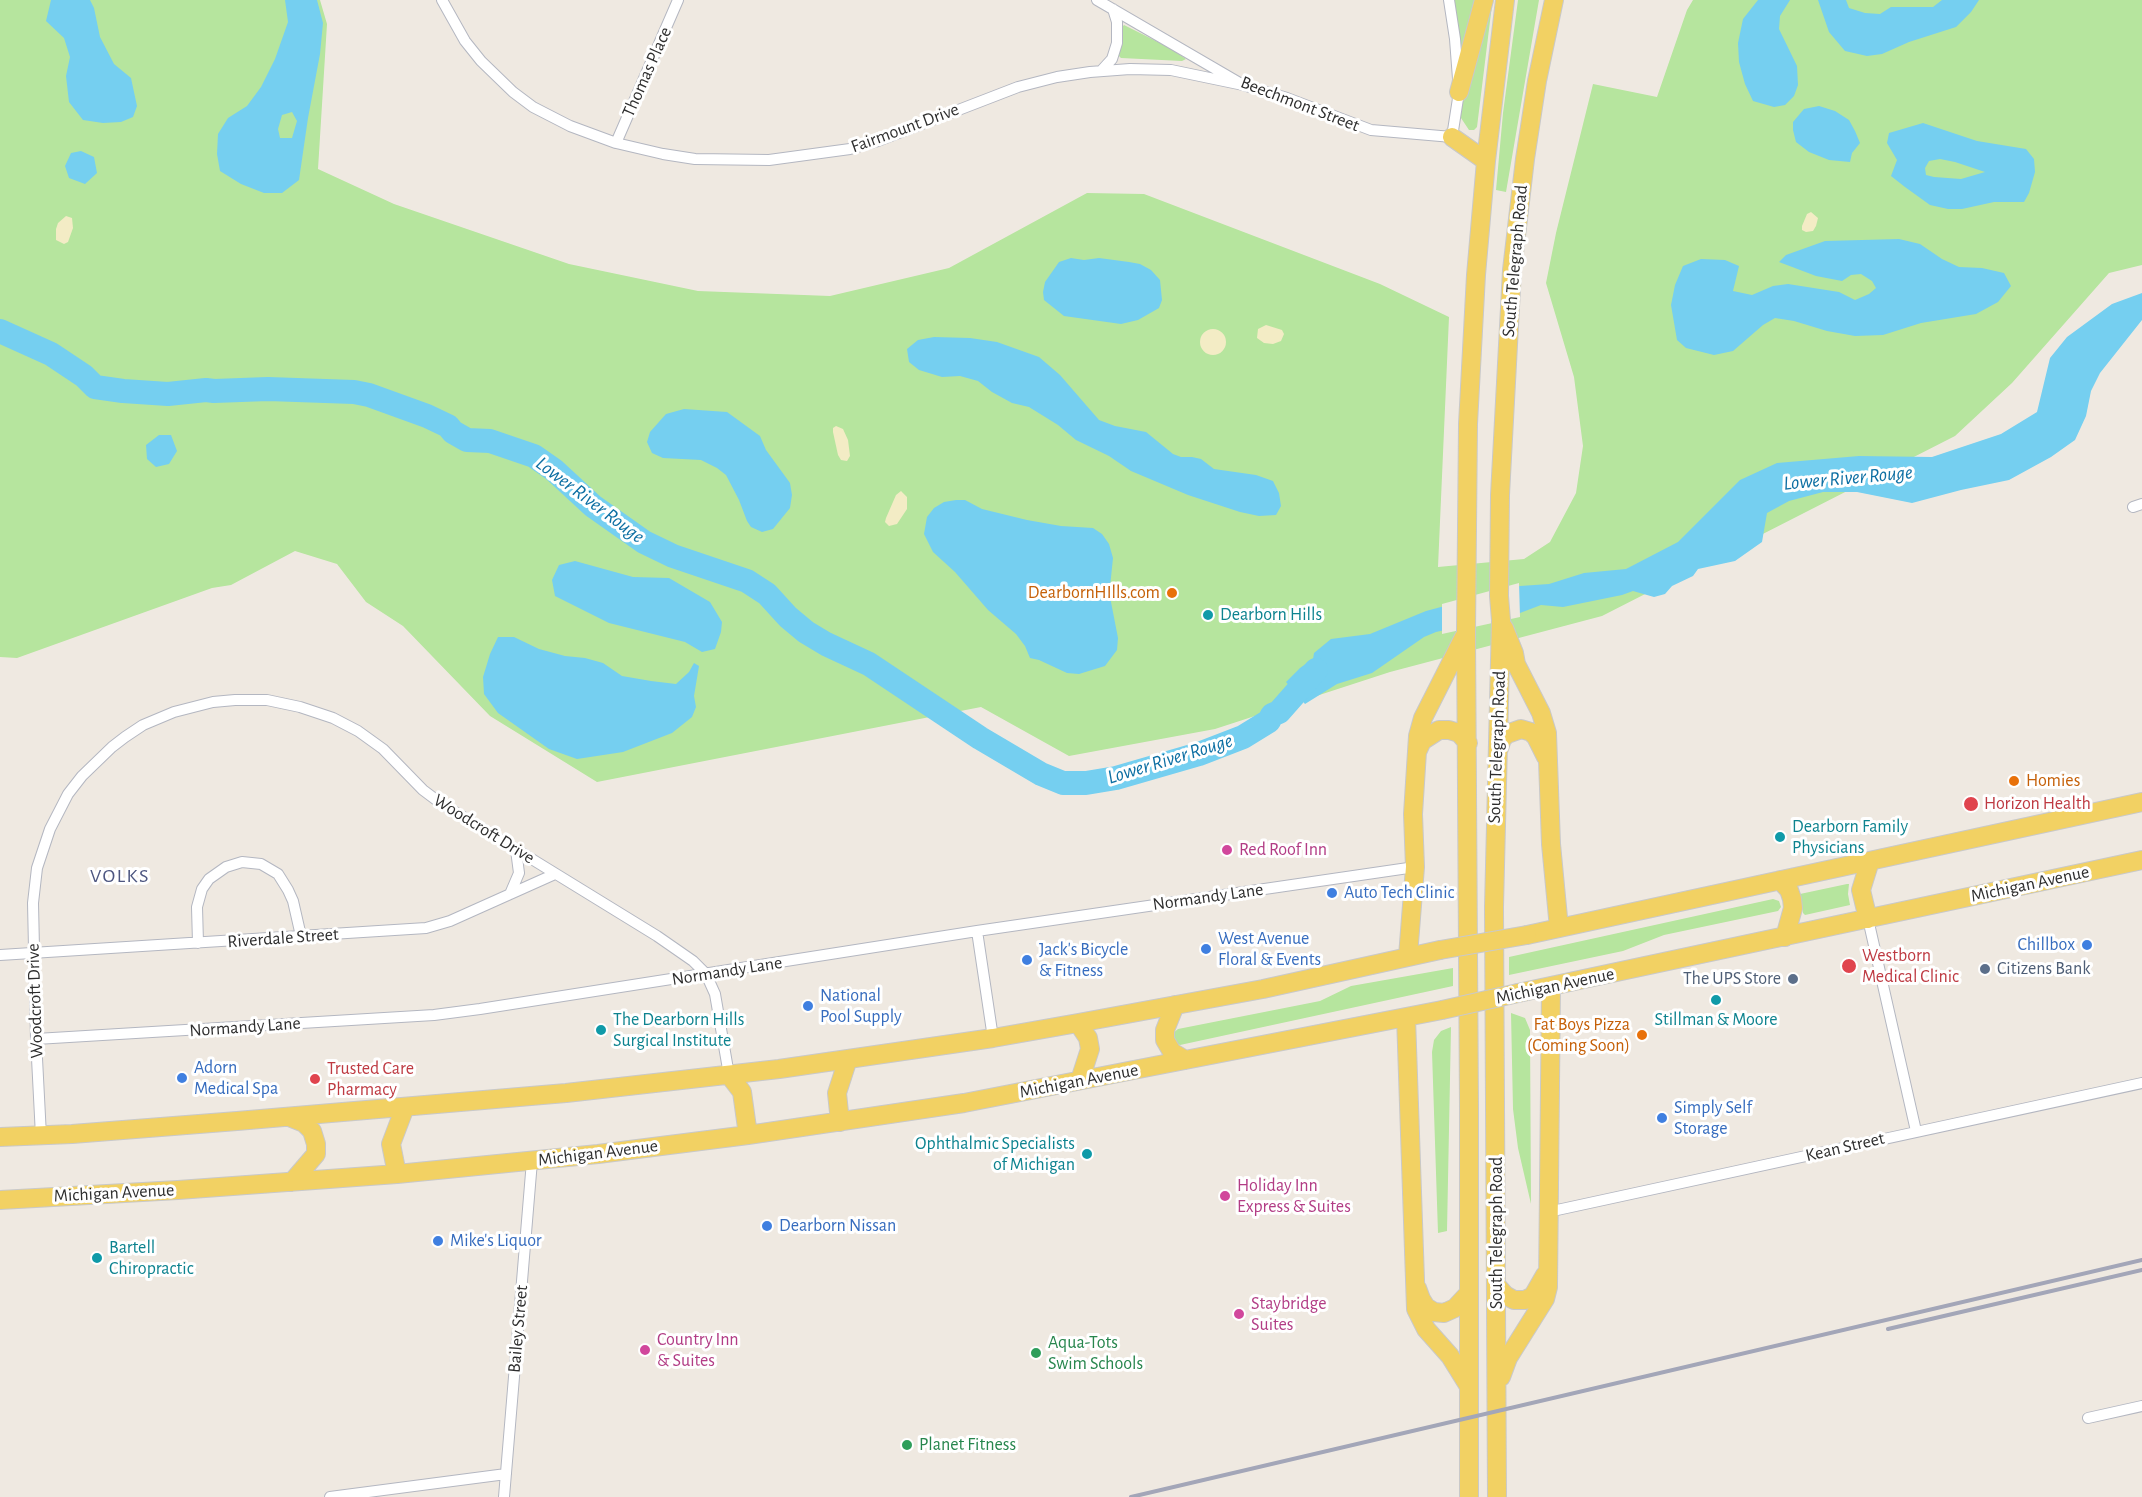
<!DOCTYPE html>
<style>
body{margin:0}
canvas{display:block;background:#efe9e1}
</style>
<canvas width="2142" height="1497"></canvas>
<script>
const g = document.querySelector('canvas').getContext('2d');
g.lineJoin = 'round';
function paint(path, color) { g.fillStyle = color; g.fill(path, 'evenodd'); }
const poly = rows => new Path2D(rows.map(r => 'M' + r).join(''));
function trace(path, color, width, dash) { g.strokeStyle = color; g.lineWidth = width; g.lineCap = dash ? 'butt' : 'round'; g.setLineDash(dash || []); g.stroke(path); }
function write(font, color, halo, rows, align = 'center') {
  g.font = font + ' "Alegreya Sans",sans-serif'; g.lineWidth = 6; g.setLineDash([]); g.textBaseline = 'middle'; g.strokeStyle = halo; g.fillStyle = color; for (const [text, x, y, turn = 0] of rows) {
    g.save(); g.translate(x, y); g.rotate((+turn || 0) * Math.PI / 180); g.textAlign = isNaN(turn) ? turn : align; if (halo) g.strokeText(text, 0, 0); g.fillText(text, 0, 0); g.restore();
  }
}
const green = poly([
 [0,0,320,0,327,24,318,169,394,204,569,264,698,291,830,296,949,268,1087,193,1144,194,1380,284,1449,317,1438,567,1524,559,1550,542,1576,493,1583,446,1574,377,1546,283,1556,233,1593,84,1657,97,1687,10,1693,0,2142,0,2142,265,2109,273,2012,383,1955,436,1602,616,1390,672,1215,729,1069,756,981,707,597,782,490,716,403,626,366,602,337,564,295,551,231,585,212,588,17,658,0,657],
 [1454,0,1479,0,1462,49,1461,48],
 [1518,0,1539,0,1506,192,1496,190,1503,113],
 [1492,5,1477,127,1474,130,1469,130,1461,118,1460,109],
 [1124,25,1170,48,1186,59,1182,61,1121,58,1118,55,1121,28],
 [1847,884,1849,884,1848,894,1850,905,1805,915,1803,913,1800,894],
 [1773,899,1779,901,1781,907,1778,911,1664,935,1623,951,1509,975,1509,957],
 [1453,968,1453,986,1180,1045,1174,1042,1172,1034,1178,1029,1320,1001,1351,986],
 [1511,1013,1525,1018,1530,1030,1531,1204,1518,1148,1513,1109],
 [1451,1027,1447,1231,1438,1233,1432,1052,1434,1040,1441,1031]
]);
const sand = poly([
 [1811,212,1818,218,1816,226,1813,231,1806,232,1802,230,1802,226,1807,214],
 [66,216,72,218,73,228,68,242,64,244,56,240,56,229,58,223],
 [1266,325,1282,330,1284,334,1281,341,1273,344,1264,343,1257,338,1258,329],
 '1200 342a13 13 0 1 1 26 0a13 13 0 1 1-26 0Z',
 [836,426,843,429,848,440,850,456,847,461,841,460,838,455,833,432,833,428],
 [901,491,907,497,907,509,897,524,889,526,885,522,886,518,896,495]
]);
const water = poly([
 [51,0,90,0,94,8,100,37,114,64,131,78,137,106,133,117,121,122,103,123,83,120,69,102,66,76,70,57,64,38,46,21],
 [285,0,317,0,323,23,320,54,308,118,299,180,282,193,264,193,241,184,220,171,217,154,218,134,228,118,247,106,261,87,275,59,288,22],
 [292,112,297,121,292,138,280,138,278,129,282,115],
 [1758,0,1790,0,1780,16,1779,29,1797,66,1798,85,1794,96,1785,105,1774,107,1753,101,1745,84,1739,62,1738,43,1743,19],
 [1818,0,1846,0,1849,8,1865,13,1880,14,1891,7,1933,7,1942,0,1979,0,1971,12,1956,27,1909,42,1882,54,1867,56,1845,51,1829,32],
 [1819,106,1835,111,1849,120,1855,131,1860,143,1852,153,1850,162,1829,160,1809,152,1796,142,1793,130,1793,122,1804,109],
 [1923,123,1977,141,2026,149,2034,159,2035,172,2029,193,2024,202,1994,202,1962,209,1948,209,1930,205,1905,187,1891,176,1897,160,1887,143,1889,133],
 [1940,159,1955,162,1985,172,1961,179,1934,177,1926,175,1925,168,1929,161],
 [81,151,94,157,97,173,85,184,69,178,65,166,71,153],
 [1899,239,1920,244,1942,259,1959,267,1982,268,2004,273,2011,286,1998,302,1976,314,1921,323,1883,335,1855,336,1827,331,1794,321,1775,318,1763,325,1733,351,1714,355,1686,348,1677,340,1671,305,1675,285,1683,266,1701,259,1725,260,1739,266,1733,291,1752,295,1773,286,1788,284,1839,292,1855,300,1869,294,1876,288,1872,281,1861,274,1851,275,1842,281,1816,276,1779,262,1786,255,1825,241],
 [1071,258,1084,260,1099,258,1129,262,1140,264,1151,270,1160,280,1162,300,1159,308,1138,320,1121,324,1064,316,1044,300,1043,292,1045,282,1059,262],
 [2142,293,2142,320,2100,373,2091,391,2086,416,2075,440,2051,457,2009,480,1961,490,1912,503,1857,492,1823,492,1789,501,1767,513,1762,542,1735,561,1698,569,1693,576,1672,586,1665,594,1654,597,1633,591,1622,595,1563,607,1541,605,1520,613,1436,632,1424,637,1372,673,1337,684,1305,704,1286,682,1300,668,1313,659,1314,653,1331,639,1370,634,1426,611,1520,586,1549,584,1584,573,1626,569,1678,542,1740,480,1777,463,1859,456,1932,457,2001,434,2037,412,2050,358,2067,337,2112,304],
 [934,337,970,338,997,342,1039,357,1060,375,1099,420,1115,426,1146,432,1173,454,1181,457,1192,457,1201,459,1214,469,1256,475,1273,481,1279,493,1281,506,1276,515,1259,516,1240,512,1188,495,1131,471,1109,456,1076,440,1058,425,1029,407,1012,403,992,392,978,381,960,376,942,377,919,370,909,362,907,349,918,340],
 [684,409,727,412,760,436,766,450,790,483,792,495,790,508,773,529,762,532,751,527,747,521,739,500,726,475,717,468,701,460,663,458,652,453,647,442,650,432,666,414],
 [159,435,171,435,177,451,169,464,156,467,147,459,146,445],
 [956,500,965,500,982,509,1027,520,1061,526,1093,528,1102,534,1109,544,1113,558,1110,587,1111,602,1118,638,1117,650,1105,666,1079,674,1067,673,1039,660,1030,658,1025,646,1016,634,988,610,955,572,933,552,924,534,927,517,934,508,944,502],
 [575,561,633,577,669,578,710,602,722,622,721,632,715,649,702,652,685,642,609,623,555,596,552,580,559,565],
 [498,637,514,637,539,649,565,656,585,658,603,663,622,676,651,681,676,684,689,672,694,663,699,666,694,696,696,707,692,717,672,733,623,752,577,759,549,749,498,713,484,694,483,677,490,654]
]);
const pier = poly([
 [1519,583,1520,617,1442,634,1442,604]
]);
const river = poly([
 [0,331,51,354,84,376,95,387,123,391,168,394,206,390,214,391,268,389,354,392,369,395,427,416,448,426,453,432,467,440,490,441,534,456,554,470,593,506,644,542,673,556,747,581,767,594,788,617,806,632,826,644,869,664,980,738,1041,774,1063,783,1086,783,1116,778,1199,754,1243,737,1269,721,1272,715,1279,712,1316,670]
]);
const street = poly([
 [442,0,465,41,481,61,513,92,533,107,570,126,616,143,663,154,695,159,769,160,850,149,878,141,1018,87,1057,77,1090,72,1130,69,1171,70,1243,85],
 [1097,0,1243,85,1287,98,1371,130,1452,137,1459,92,1455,39,1449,0],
 [1101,71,1112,59,1117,43,1117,22,1113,9],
 [616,143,678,0],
 [2133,507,2142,504],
 [510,894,519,873,516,850],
 [1868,919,1916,1131],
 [977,931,993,1038],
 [198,943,197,907,202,889,209,879,226,867,242,862,261,864,278,874,288,890,293,901,301,936],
 [0,955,426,928,450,921,555,874],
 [36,1039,434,1015,480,1009,977,931,1415,867],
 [41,1136,36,1039,33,903,37,868,50,829,68,794,82,776,112,747,125,737,143,725,174,712,213,702,235,700,267,700,300,707,333,718,358,731,383,749,423,790,439,802,657,936,693,961,706,974,715,994,729,1075],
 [1548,1212,2142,1083],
 [2088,1418,2142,1406],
 [330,1497,506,1474],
 [504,1497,532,1161]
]);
const primary = poly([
 [1459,92,1484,0],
 [1452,137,1486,161],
 [1504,628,1514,653,1516,664,1541,713,1547,733,1551,844,1559,928],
 [1498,751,1502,739,1507,734,1521,729,1531,732,1536,737,1546,757],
 [1417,752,1422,741,1439,730,1449,730,1459,733,1468,743],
 [1780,880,1789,890,1792,899,1793,908,1785,937],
 [1868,919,1861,890,1870,861],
 [1527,935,2142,802],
 [1408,956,1415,867,1413,814,1418,736,1423,718,1464,637],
 [1518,993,2142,860],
 [1175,1005,1165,1030,1165,1040,1172,1052,1185,1060],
 [1406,1017,1416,1309,1426,1329,1450,1356,1468,1385],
 [1078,1023,1088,1038,1090,1049,1080,1080],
 [729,1075,742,1092,748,1135],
 [289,1117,304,1123,312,1131,316,1144,316,1154,292,1182],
 [840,1122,837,1093,848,1059],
 [0,1137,72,1134,237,1121,566,1093,779,1069,993,1038,1078,1023,1263,989,1440,950],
 [397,1174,391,1144,405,1107],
 [0,1200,178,1190,397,1174,598,1154,748,1135,964,1103,1442,1010],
 [1497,1286,1505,1295,1514,1300,1525,1300,1533,1296,1545,1275],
 [1417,1288,1421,1299,1426,1307,1434,1312,1444,1313,1455,1308,1469,1293],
 [1501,1377,1508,1358,1545,1299,1548,1287,1551,986],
 [1469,1497,1469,1109,1466,632,1468,424,1476,275,1486,161,1505,0],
 [1497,1497,1494,907,1501,620,1499,596,1500,495,1512,270,1525,159,1537,81,1554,0]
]);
const rail = poly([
 [1888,1329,2142,1270],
 [1131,1497,2142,1260]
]);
const primaryBridge = poly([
 [1440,950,1527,935],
 [1442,1010,1518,993]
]);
const markers = [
 [1172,593,6,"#e8710a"],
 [1208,615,6,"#0f9aa8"],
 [2014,781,6,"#e8710a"],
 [1971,804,8,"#e0444e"],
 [1780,837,6,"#0f9aa8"],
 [1227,850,6,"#d1479c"],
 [1332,893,6,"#3f7fe0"],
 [2087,945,6,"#3f7fe0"],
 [1206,949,6,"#3f7fe0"],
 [1027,960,6,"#3f7fe0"],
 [1849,966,8,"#e0444e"],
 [1985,969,6,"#5c6f8a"],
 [1793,979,6,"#5c6f8a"],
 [1716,1000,6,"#0f9aa8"],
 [808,1006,6,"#3f7fe0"],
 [601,1030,6,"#0f9aa8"],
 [1642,1035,6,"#e8710a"],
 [182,1078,6,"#3f7fe0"],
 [315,1079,6,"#e0444e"],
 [1662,1118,6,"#3f7fe0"],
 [1087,1154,6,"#0f9aa8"],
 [1225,1196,6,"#d1479c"],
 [767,1226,6,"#3f7fe0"],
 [438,1241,6,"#3f7fe0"],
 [97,1258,6,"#0f9aa8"],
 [1239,1314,6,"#d1479c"],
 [645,1350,6,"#d1479c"],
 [1036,1353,6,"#2e9e5b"],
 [907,1445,6,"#2e9e5b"]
];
const streetNames = [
 ["Thomas Place",647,72,-66],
 ["Beechmont Street",1300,104,21],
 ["Fairmount Drive",905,128,-20],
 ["South Telegraph Road",1515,261,-85],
 ["South Telegraph Road",1497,747,-88],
 ["Woodcroft Drive",484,829,32],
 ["Michigan Avenue",2030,884,-12],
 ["Normandy Lane",1208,897,-8],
 ["Riverdale Street",283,938,-4],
 ["Normandy Lane",727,971,-9],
 ["Michigan Avenue",1555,986,-12],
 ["Woodcroft Drive",35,1001,-92],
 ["Normandy Lane",245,1027,-4],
 ["Michigan Avenue",1079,1081,-11],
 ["Kean Street",1845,1147,-13],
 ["Michigan Avenue",598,1153,-7],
 ["Michigan Avenue",114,1193,-3],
 ["South Telegraph Road",1497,1233,-90],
 ["Bailey Street",518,1329,-85]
];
const foodNames = [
 ["DearbornHIlls.com",1160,593],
 ["Homies",2026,781,"left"],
 ["Fat Boys Pizza",1630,1025],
 ["(Coming Soon)",1630,1046]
];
const cultureNames = [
 ["Dearborn Hills",1220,615],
 ["Dearborn Family",1792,827],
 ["Physicians",1792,848],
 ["The Dearborn Hills",613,1020],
 ["Surgical Institute",613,1041],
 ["Stillman & Moore",1716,1020,"center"],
 ["Ophthalmic Specialists",1075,1144,"right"],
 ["of Michigan",1075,1165,"right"],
 ["Bartell",109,1248],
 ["Chiropractic",109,1269]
];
const healthNames = [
 ["Horizon Health",1984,804],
 ["Westborn",1862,956],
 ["Medical Clinic",1862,977],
 ["Trusted Care",327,1069],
 ["Pharmacy",327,1090]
];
const hotelNames = [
 ["Red Roof Inn",1239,850],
 ["Holiday Inn",1237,1186],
 ["Express & Suites",1237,1207],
 ["Staybridge",1251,1304],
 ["Suites",1251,1325],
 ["Country Inn",657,1340],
 ["& Suites",657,1361]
];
const shopNames = [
 ["Auto Tech Clinic",1344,893],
 ["West Avenue",1218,939],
 ["Floral & Events",1218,960],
 ["Chillbox",2075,945,"right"],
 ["Jack's Bicycle",1039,950],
 ["& Fitness",1039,971],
 ["National",820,996],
 ["Pool Supply",820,1017],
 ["Adorn",194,1068],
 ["Medical Spa",194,1089],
 ["Simply Self",1674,1108],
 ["Storage",1674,1129],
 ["Dearborn Nissan",779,1226],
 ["Mike's Liquor",450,1241]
];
const serviceNames = [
 ["Citizens Bank",1997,969],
 ["The UPS Store",1781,979,"right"]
];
const leisureNames = [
 ["Aqua-Tots",1048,1343],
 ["Swim Schools",1048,1364],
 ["Planet Fitness",919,1445]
];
const waterNames = [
 ["Lower River Rouge",1848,478,-5],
 ["Lower River Rouge",590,500,37],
 ["Lower River Rouge",1170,759,-17]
];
const neighbourhoodNames = [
 ["VOLKS",120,876]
];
paint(green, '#b6e59e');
paint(sand, '#f3ecc5');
paint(water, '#75cff0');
paint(pier, '#efe9e1');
trace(river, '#75cff0', 24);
trace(street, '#b4b7c1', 12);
trace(primary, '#c9c9c9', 20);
trace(street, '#fff', 10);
trace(primary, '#f2d163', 18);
trace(rail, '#a3a6b8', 4);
trace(primaryBridge, '#c9c9c9', 20, []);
trace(primaryBridge, '#f2d163', 18);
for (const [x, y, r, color] of markers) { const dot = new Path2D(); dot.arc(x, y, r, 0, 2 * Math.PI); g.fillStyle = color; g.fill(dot); trace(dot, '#fff', 2); }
write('18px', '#2e2e2e', '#fff', streetNames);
write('18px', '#c56008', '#fff', foodNames, 'right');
write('18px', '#0d838f', '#fff', cultureNames, 'left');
write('18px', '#be3a42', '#fff', healthNames, 'left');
write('18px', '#b23c85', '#fff', hotelNames, 'left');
write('18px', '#366cbe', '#fff', shopNames, 'left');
write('18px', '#4e5e75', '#fff', serviceNames, 'left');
write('18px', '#27864d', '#fff', leisureNames, 'left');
write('italic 20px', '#0d6fa3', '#fff', waterNames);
g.letterSpacing = '1.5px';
write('20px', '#4d5680', '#fff', neighbourhoodNames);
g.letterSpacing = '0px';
</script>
